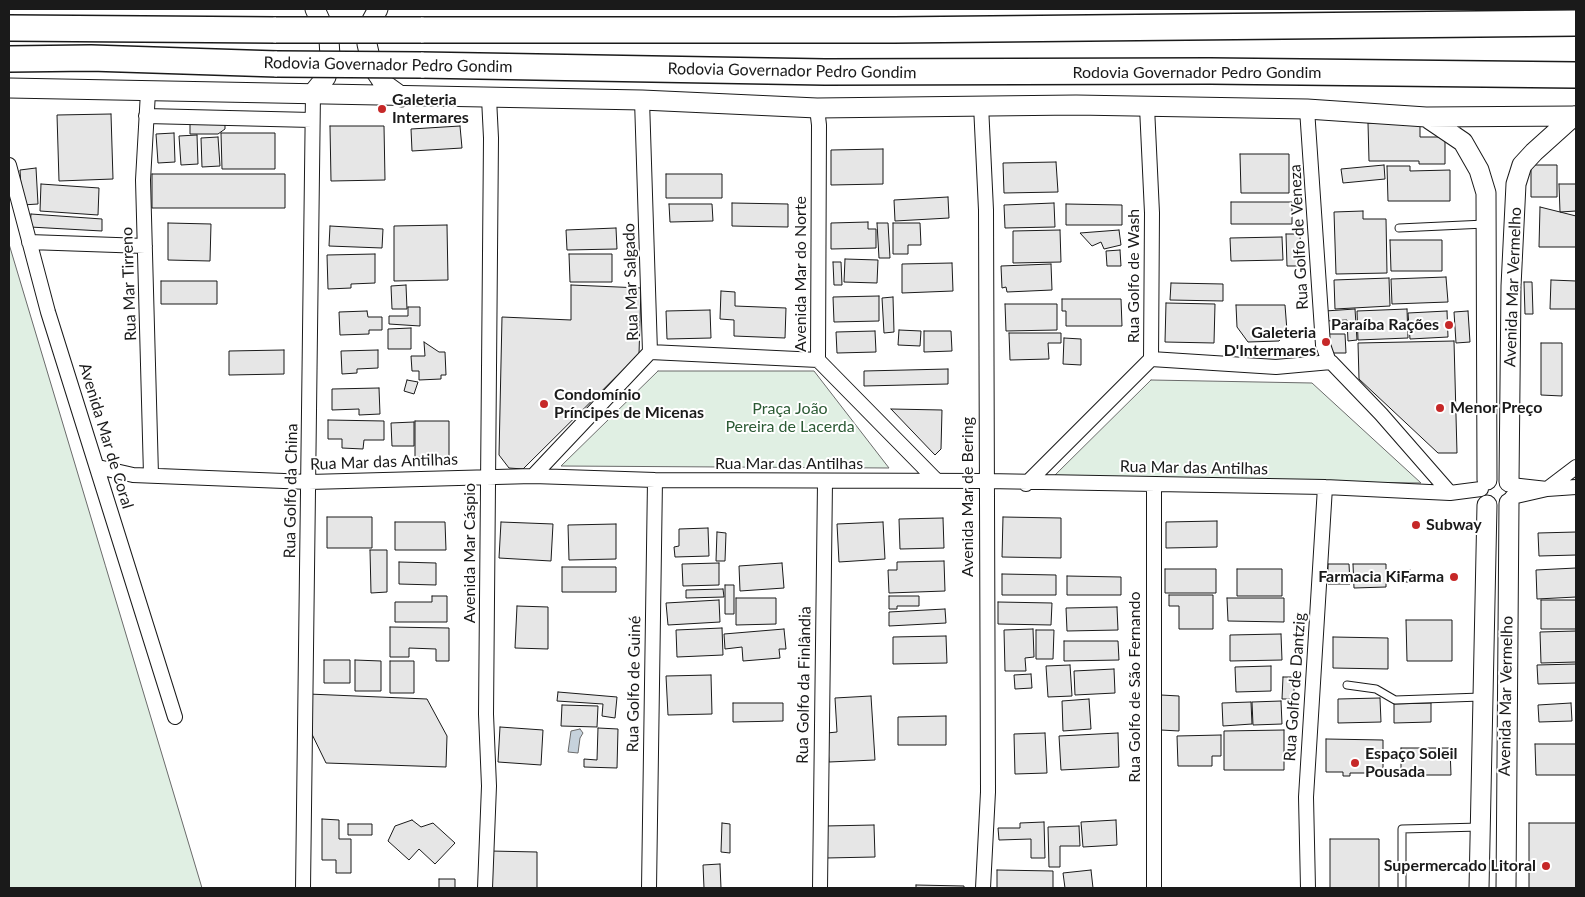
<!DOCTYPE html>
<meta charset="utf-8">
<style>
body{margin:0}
#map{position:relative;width:1585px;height:897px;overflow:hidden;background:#fff;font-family:Lato,sans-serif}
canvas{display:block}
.frame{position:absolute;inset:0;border:10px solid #1a1a1a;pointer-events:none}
</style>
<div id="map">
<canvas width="1585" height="897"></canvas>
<div class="frame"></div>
</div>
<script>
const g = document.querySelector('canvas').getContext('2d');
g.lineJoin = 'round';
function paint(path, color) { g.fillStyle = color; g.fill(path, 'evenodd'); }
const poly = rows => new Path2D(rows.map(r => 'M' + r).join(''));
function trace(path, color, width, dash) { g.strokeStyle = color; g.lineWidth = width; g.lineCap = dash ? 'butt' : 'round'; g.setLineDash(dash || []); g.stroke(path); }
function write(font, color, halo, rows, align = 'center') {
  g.font = font + ' Lato,sans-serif'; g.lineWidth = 4; g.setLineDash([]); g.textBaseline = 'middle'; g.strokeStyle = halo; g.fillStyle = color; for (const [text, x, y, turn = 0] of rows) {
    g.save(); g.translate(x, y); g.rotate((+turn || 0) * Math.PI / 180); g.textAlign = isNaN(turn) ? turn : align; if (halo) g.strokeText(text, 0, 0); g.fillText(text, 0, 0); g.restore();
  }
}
const green = poly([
 [9,244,202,888,9,888,9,244],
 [658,371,814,371,889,468,561,466,658,371],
 [1151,380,1312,383,1421,483,1051,479,1151,380]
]);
const water = poly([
 [580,729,583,733,580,738,578,753,568,752,571,731,580,729]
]);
const building = poly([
 [111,114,113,179,59,181,57,115,111,114],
 [225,122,225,129,218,134,190,134,190,123,225,122],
 [1368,123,1420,123,1420,137,1445,137,1445,164,1419,164,1419,161,1369,161,1368,123],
 [330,126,384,126,385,180,331,181,330,126],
 [460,126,462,148,412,151,411,129,460,126],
 [174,133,175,162,158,163,156,134,174,133],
 [221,133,275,133,275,169,222,169,221,133],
 [197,135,198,164,181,165,179,136,197,135],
 [218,137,220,166,202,167,201,138,218,137],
 [883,149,883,184,831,185,831,150,883,149],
 [1240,154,1289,154,1289,193,1241,193,1240,154],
 [1056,162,1058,192,1004,193,1003,163,1056,162],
 [1384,165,1385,179,1343,183,1341,169,1384,165],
 [1531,165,1557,165,1557,197,1531,197,1531,165],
 [1387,166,1410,166,1410,171,1450,170,1450,201,1388,201,1387,166],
 [36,168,38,204,22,205,20,170,36,168],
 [152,174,285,174,285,208,152,208,152,174],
 [666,174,722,174,722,198,666,198,666,174],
 [41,184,99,188,98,215,40,211,41,184],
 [1559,184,1576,184,1576,211,1560,212,1559,184],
 [948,197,949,218,895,221,894,200,948,197],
 [1231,202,1292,202,1292,224,1231,224,1231,202],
 [732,203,788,204,788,227,732,226,732,203],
 [1054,203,1055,227,1005,228,1004,205,1054,203],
 [669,204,712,204,713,221,670,222,669,204],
 [1066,204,1122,205,1122,225,1066,225,1066,204],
 [1540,207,1576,216,1576,247,1539,247,1540,207],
 [1363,211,1363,219,1386,219,1387,273,1336,274,1334,212,1363,211],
 [31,214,102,219,102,231,30,227,31,214],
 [868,222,868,229,876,229,876,248,831,249,831,223,868,222],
 [168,223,211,224,210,261,168,260,168,223],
 [877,223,888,223,890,258,879,258,877,223],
 [893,223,920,223,921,245,908,245,908,254,893,254,893,223],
 [447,225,448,280,394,281,394,226,447,225],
 [330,226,383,229,382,248,329,246,330,226],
 [616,228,617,249,567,250,566,230,616,228],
 [1060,230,1061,262,1013,263,1013,231,1060,230],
 [1119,230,1121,245,1104,249,1101,242,1092,246,1080,233,1119,230],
 [1286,234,1300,234,1301,266,1287,266,1286,234],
 [1282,237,1283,260,1231,261,1230,238,1282,237],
 [1390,240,1442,240,1442,271,1391,271,1390,240],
 [1120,250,1121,266,1107,266,1106,251,1120,250],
 [375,254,375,283,351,284,351,288,328,289,327,255,375,254],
 [569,254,612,254,612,282,570,282,569,254],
 [845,259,878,260,877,283,844,282,845,259],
 [833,262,841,262,842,285,834,285,833,262],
 [952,263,953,291,902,293,902,264,952,263],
 [1051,264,1052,290,1007,292,1006,287,1002,288,1001,266,1051,264],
 [1446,277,1448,302,1392,304,1391,279,1446,277],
 [1389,278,1390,306,1335,309,1334,280,1389,278],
 [1551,280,1576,281,1576,309,1550,309,1551,280],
 [161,281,217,281,217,304,161,304,161,281],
 [1524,282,1532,282,1533,314,1525,314,1524,282],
 [1171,283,1223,284,1223,301,1170,300,1171,283],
 [406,285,407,309,392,309,391,286,406,285],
 [571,285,641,288,639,354,523,469,509,468,499,455,502,317,571,320,571,285],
 [721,291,735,292,735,306,786,308,785,338,734,336,734,320,720,319,721,291],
 [879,296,879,321,834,322,833,297,879,296],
 [893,297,894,332,884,333,882,298,893,297],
 [1062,299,1121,299,1122,326,1066,326,1066,311,1062,311,1062,299],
 [1166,303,1215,304,1214,343,1165,342,1166,303],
 [1005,304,1057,304,1057,330,1006,331,1005,304],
 [1236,305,1285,305,1287,331,1279,341,1248,342,1237,327,1236,305],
 [408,307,420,307,420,326,389,324,389,316,408,316,408,307],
 [1355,309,1357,340,1348,341,1347,320,1326,321,1325,311,1355,309],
 [1407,309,1408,338,1358,340,1357,311,1407,309],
 [710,310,711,338,667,339,666,311,710,310],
 [367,311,368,317,382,317,382,330,369,330,369,334,340,335,339,312,367,311],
 [1447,311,1448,337,1410,339,1408,313,1447,311],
 [1468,311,1470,342,1456,343,1454,312,1468,311],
 [411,328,411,349,388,349,388,329,411,328],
 [899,330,921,331,920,346,898,345,899,330],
 [875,331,876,352,837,353,836,332,875,331],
 [924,331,951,331,952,351,924,352,924,331],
 [1009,333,1061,333,1061,343,1048,343,1049,359,1010,360,1009,333],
 [1328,334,1345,334,1346,353,1328,353,1328,334],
 [1064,338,1081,339,1081,365,1063,364,1064,338],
 [1454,341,1457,453,1438,453,1359,379,1358,343,1454,341],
 [424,342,439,352,445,352,446,375,441,375,441,379,419,380,419,371,412,371,411,356,425,356,424,342],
 [1541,343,1562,343,1562,396,1541,395,1541,343],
 [284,350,284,374,229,375,229,351,284,350],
 [378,350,378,368,357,369,357,373,342,374,341,351,378,350],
 [948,369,948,384,864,386,864,371,948,369],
 [407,380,418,382,414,394,404,391,407,380],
 [379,388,380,414,359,415,359,409,332,410,332,389,379,388],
 [891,409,942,410,941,449,935,455,891,409],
 [328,420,384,421,384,440,364,440,363,449,342,448,342,439,328,439,328,420],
 [415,421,449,421,449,457,415,457,415,421],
 [414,422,414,446,392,446,391,423,414,422],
 [327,517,372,517,372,548,327,548,327,517],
 [1003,517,1061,518,1061,558,1002,557,1003,517],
 [943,518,944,548,900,549,899,519,943,518],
 [1217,521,1217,547,1166,548,1166,522,1217,521],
 [395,522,445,522,446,550,395,550,395,522],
 [501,522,553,524,551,561,499,558,501,522],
 [883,522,885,559,839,562,837,524,883,522],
 [616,524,616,559,569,560,568,525,616,524],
 [708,528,709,556,675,557,674,547,679,546,679,529,708,528],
 [717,532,726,533,725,561,716,561,717,532],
 [1576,532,1576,555,1539,556,1538,533,1576,532],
 [370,550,387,550,387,592,371,593,370,550],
 [944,561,945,591,889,593,888,570,897,570,897,562,944,561],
 [399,562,436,563,436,585,399,584,399,562],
 [719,563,719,585,683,586,682,564,719,563],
 [782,563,784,588,740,591,739,566,782,563],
 [1328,564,1349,564,1350,584,1328,584,1328,564],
 [1353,564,1386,564,1386,587,1354,588,1353,564],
 [562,567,616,567,616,592,562,592,562,567],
 [1576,568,1576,597,1537,599,1536,570,1576,568],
 [1165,569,1216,569,1216,593,1165,593,1165,569],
 [1237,569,1282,569,1282,596,1237,596,1237,569],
 [1410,570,1410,582,1393,582,1393,571,1410,570],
 [1002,574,1056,575,1056,595,1002,595,1002,574],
 [1067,576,1121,577,1121,595,1067,595,1067,576],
 [725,585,734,585,734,614,725,614,725,585],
 [723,589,724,597,686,598,686,590,723,589],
 [1169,595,1213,595,1213,629,1179,629,1179,606,1169,606,1169,595],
 [432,596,447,596,447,622,395,622,395,602,432,602,432,596],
 [889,596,919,596,919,606,897,606,897,609,889,609,889,596],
 [736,598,776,598,776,624,736,625,736,598],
 [1227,598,1284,598,1284,622,1228,621,1227,598],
 [719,600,720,622,668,625,666,603,719,600],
 [1541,600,1576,600,1576,629,1541,629,1541,600],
 [998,602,1052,603,1051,625,998,624,998,602],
 [517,606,548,607,548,649,515,648,517,606],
 [1117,607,1118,630,1067,631,1066,608,1117,607],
 [945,609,946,623,889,626,889,612,945,609],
 [1406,620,1452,620,1452,661,1407,661,1406,620],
 [390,627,449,628,449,661,436,661,436,649,409,648,409,657,390,657,390,627],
 [722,628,723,655,677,657,676,630,722,628],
 [784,629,786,649,779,649,780,658,743,661,742,647,725,649,724,634,784,629],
 [1033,629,1034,657,1025,658,1026,671,1005,671,1004,630,1033,629],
 [1036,630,1054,630,1053,659,1036,659,1036,630],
 [1576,631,1576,662,1541,663,1540,632,1576,631],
 [1281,634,1282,660,1230,661,1230,635,1281,634],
 [946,636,947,663,893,664,893,637,946,636],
 [1333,637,1388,638,1388,669,1333,668,1333,637],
 [1064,641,1118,641,1119,660,1064,661,1064,641],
 [324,660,350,660,350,683,324,683,324,660],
 [355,660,381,661,381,691,355,691,355,660],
 [390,661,414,661,414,693,390,693,390,661],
 [1576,664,1576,683,1538,684,1537,665,1576,664],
 [1070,665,1072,696,1048,697,1046,666,1070,665],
 [1271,666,1271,691,1236,692,1235,667,1271,666],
 [1114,669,1115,693,1075,695,1074,671,1114,669],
 [1031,674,1032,688,1015,689,1014,675,1031,674],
 [711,675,712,714,668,715,666,676,711,675],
 [1283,677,1294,677,1294,699,1282,699,1283,677],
 [558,692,617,697,615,718,602,716,603,704,557,701,558,692],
 [308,694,427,699,447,736,446,767,326,763,307,724,308,694],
 [1161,695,1179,696,1179,731,1161,730,1161,695],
 [871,696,875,760,829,762,827,733,837,732,835,698,871,696],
 [1380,698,1381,722,1338,723,1338,699,1380,698],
 [1089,699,1091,729,1063,731,1062,701,1089,699],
 [1281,701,1282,724,1253,725,1252,702,1281,701],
 [1251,702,1252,724,1223,726,1222,703,1251,702],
 [733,703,783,703,783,721,733,722,733,703],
 [1431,703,1431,722,1394,723,1394,704,1431,703],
 [1571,703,1572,721,1539,722,1538,705,1571,703],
 [562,705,598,706,597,727,561,726,562,705],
 [946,716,946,745,898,745,898,717,946,716],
 [500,727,543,730,541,765,498,762,500,727],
 [598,728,618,729,617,768,584,767,584,759,597,760,598,728],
 [1284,730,1284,770,1224,770,1224,731,1284,730],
 [1045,733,1047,773,1015,774,1014,734,1045,733],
 [1118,733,1119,767,1061,770,1059,736,1118,733],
 [1221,735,1221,756,1212,756,1212,766,1178,766,1177,736,1221,735],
 [1326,739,1383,740,1383,773,1350,773,1350,776,1343,776,1343,772,1326,772,1326,739],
 [1535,744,1576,744,1576,775,1536,775,1535,744],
 [1401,748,1450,748,1451,775,1401,775,1401,748],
 [322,819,339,820,339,839,351,839,351,873,336,873,336,860,322,860,322,819],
 [412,820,421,827,433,823,455,843,435,864,419,849,409,860,388,841,395,826,412,820],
 [1116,820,1117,845,1083,847,1081,822,1116,820],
 [1044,822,1045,858,1031,858,1031,839,999,840,998,828,1020,828,1020,823,1044,822],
 [722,823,730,824,730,853,721,852,722,823],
 [1529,823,1576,823,1576,888,1529,888,1529,823],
 [348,824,372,824,372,835,348,835,348,824],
 [874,825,875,857,826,858,825,826,874,825],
 [1079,826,1080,846,1060,846,1060,867,1049,867,1048,827,1079,826],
 [1330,839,1379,839,1379,888,1330,888,1330,839],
 [490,851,537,852,537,888,490,888,490,851],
 [720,864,721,888,704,888,703,865,720,864],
 [997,870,1053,871,1053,888,997,888,997,870],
 [1091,870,1093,888,1065,888,1063,873,1091,870],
 [439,879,455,879,455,888,439,888,439,879],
 [916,885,964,886,964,888,916,888,916,885]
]);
const lane = poly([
 [1399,228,1485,224],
 [1347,685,1376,689,1395,700,1481,697],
 [1402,888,1402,829,1480,827]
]);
const street = poly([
 [148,92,143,180,151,475],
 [981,105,986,210,988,792,983,888],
 [817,108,819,125,818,360,937,481],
 [1307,109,1323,345,1329,362],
 [146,116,312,120],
 [9,165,48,312,175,717],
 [29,242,145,246],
 [650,352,818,360],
 [1151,359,1276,367,1331,362,1381,414,1450,493],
 [98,467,133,475,309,482,533,476,655,480,986,481,1325,487,1450,493,1481,489],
 [533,476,650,352,642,100],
 [1026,484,1151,359,1152,213,1147,107],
 [1511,485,1547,489,1576,487],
 [1512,497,1547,489,1576,467],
 [303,888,313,93],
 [485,888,489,786,486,714,491,138,489,98],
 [649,888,655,480],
 [820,888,825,482],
 [1154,888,1154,485],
 [1308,888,1306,797,1325,487]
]);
const secondary = poly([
 [378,9,371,22,367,44,372,66,384,84,402,97],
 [9,88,642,100,817,108,1076,105,1307,109,1426,117,1576,116],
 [313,93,326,77,330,56,329,40,315,9],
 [1426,117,1463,142,1479,170,1486,193,1487,480],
 [1509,482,1511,286,1516,184,1522,165,1534,152,1574,116],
 [1479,888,1487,505],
 [1506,888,1509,503]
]);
const highway = poly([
 [9,28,276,30],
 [421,30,894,30,1576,23],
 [9,59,91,58,277,64],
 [421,65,825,72,1210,71,1576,75]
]);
const highwayBridge = poly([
 [276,30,421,30],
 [277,64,421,65]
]);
const markers = [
 [382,109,5,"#c62828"],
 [1449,325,5,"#c62828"],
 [1326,342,5,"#c62828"],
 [544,404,5,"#c62828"],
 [1440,408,5,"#c62828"],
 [1416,525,5,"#c62828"],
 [1454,577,5,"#c62828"],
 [1355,763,5,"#c62828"],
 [1546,866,5,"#c62828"]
];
const streetNames = [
 ["Rodovia Governador Pedro Gondim",388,65,1],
 ["Rodovia Governador Pedro Gondim",792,71,1],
 ["Rodovia Governador Pedro Gondim",1197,73],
 ["Rua Golfo de Veneza",1299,237,-93],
 ["Avenida Mar do Norte",801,274,-90],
 ["Rua Golfo de Wash",1134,276,-90],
 ["Rua Mar Salgado",631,282,-92],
 ["Rua Mar Tirreno",129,284,-92],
 ["Avenida Mar Vermelho",1513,287,-88],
 ["Avenida Mar de Coral",106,436,73],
 ["Rua Mar das Antilhas",384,462,-2],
 ["Rua Mar das Antilhas",789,464],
 ["Rua Mar das Antilhas",1194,468,1],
 ["Rua Golfo da China",291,491,-89],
 ["Avenida Mar de Bering",968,497,-90],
 ["Avenida Mar Cáspio",470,553,-90],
 ["Rua Golfo de Guiné",634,684,-89],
 ["Rua Golfo da Finlândia",804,685,-89],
 ["Rua Golfo de São Fernando",1135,687,-90],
 ["Rua Golfo de Dantzig",1295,687,-86],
 ["Avenida Mar Vermelho",1506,696,-89]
];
const poiNames = [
 ["Galeteria",392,100],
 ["Intermares",392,118],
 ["Paraíba Rações",1439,325,"right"],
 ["Galeteria",1316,333,"right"],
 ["D'Intermares",1316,351,"right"],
 ["Condomínio",554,395],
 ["Príncipes de Micenas",554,413],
 ["Menor Preço",1450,408],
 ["Subway",1426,525],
 ["Farmacia KiFarma",1444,577,"right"],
 ["Espaço Soleil",1365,754],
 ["Pousada",1365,772],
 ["Supermercado Litoral",1536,866,"right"]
];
const parkNames = [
 ["Praça João",790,409],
 ["Pereira de Lacerda",790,427]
];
paint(green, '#e0efe3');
trace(green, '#6a6a6a', 1);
paint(water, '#c6d2dc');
trace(water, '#6a6a6a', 1);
paint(building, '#e6e6e6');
trace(building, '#1a1a1a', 1);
trace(lane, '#1a1a1a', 9);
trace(street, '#1a1a1a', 16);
trace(secondary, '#1a1a1a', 21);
trace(highway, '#1a1a1a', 28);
trace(lane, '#fff', 7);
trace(street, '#fff', 14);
trace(secondary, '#fff', 19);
trace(highway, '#fff', 25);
trace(highwayBridge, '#1a1a1a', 28, []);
trace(highwayBridge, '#fff', 25);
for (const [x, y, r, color] of markers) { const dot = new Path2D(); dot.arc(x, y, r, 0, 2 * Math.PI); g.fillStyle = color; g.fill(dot); trace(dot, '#fff', 2); }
write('16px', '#1a1a1a', '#fff', streetNames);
write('bold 16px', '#1a1a1a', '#fff', poiNames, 'left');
write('16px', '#2b5a34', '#fff', parkNames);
</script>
